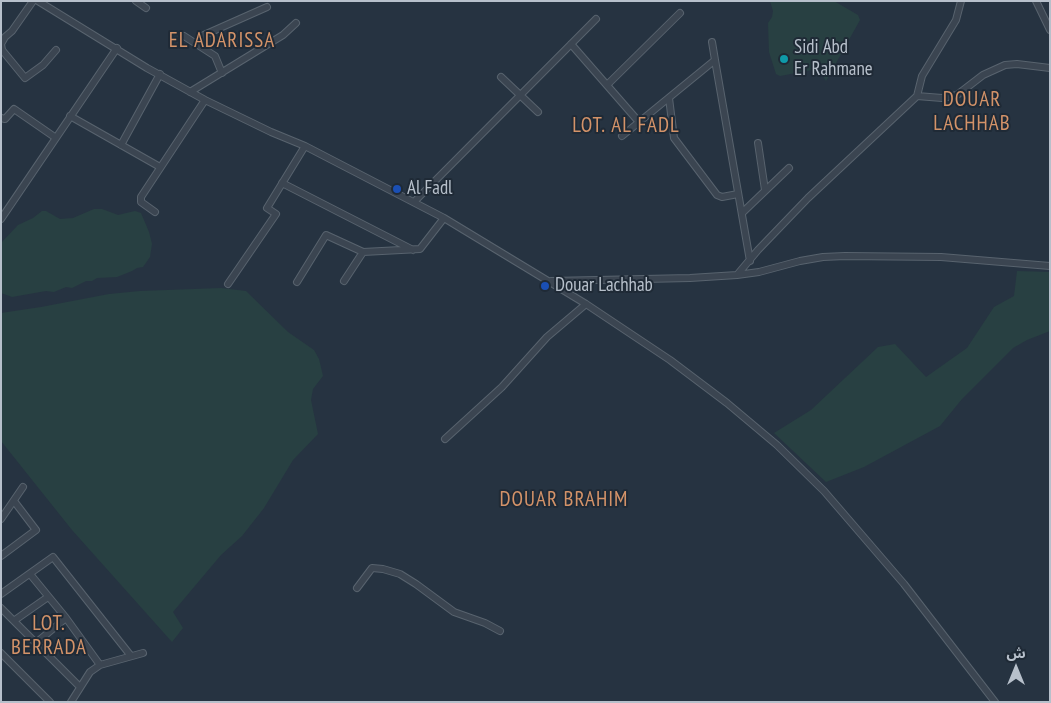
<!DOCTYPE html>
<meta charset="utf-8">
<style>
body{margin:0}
#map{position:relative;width:1051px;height:703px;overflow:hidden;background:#263341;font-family:"PT Sans Narrow","Noto Sans Arabic",sans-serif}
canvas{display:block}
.frame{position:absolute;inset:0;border:2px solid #b7c0cb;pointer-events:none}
.north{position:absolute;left:991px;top:643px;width:50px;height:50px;-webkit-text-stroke:4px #1f2a36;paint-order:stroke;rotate:0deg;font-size:14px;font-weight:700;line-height:20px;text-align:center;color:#b7c0cb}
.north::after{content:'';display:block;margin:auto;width:18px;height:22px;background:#b7c0cb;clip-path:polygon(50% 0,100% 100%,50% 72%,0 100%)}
</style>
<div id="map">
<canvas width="1051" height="703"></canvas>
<div class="frame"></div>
<div class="north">ش</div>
</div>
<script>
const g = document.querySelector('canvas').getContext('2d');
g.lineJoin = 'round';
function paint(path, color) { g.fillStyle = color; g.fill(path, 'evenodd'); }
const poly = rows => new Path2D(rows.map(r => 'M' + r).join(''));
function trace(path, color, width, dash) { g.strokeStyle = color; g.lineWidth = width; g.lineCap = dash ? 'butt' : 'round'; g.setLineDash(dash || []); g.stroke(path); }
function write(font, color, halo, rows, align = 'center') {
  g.font = font + ' "PT Sans Narrow",sans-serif'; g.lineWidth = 4; g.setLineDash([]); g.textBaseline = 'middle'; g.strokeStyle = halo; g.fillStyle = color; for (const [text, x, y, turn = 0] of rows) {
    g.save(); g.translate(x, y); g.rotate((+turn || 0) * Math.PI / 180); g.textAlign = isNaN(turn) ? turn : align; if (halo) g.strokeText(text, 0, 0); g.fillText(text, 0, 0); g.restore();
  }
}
const green = poly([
 [770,1,834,1,858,15,860,20,826,81,821,73,812,70,780,76,776,74,769,52,768,23,772,17,773,11],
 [94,209,102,209,118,215,135,211,141,213,149,232,152,244,150,257,143,267,137,268,132,271,117,277,97,278,92,281,86,281,72,288,66,287,54,292,46,291,12,297,1,293,1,243,18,225,33,218,42,211,46,211,60,219,73,218],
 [1017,271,1050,272,1050,331,1027,340,1013,348,962,399,940,426,864,467,826,482,774,433,811,410,878,347,895,344,926,377,967,348,994,307,1014,296],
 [221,288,246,291,288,332,314,350,319,359,323,376,313,389,311,400,318,434,293,460,264,508,242,536,221,555,173,612,183,628,172,642,72,530,1,441,1,313,41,307,109,294,140,291]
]);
const minor = poly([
 [33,1,12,31,5,37,1,44,2,50,25,78,43,65,56,50],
 [38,1,147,68,205,100,271,132,305,146,444,218,586,304,670,360,727,403,777,445,824,491,904,584,995,702],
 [136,1,146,8],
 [1036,1,1050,30],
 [184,36,215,56,222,73],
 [196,44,204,35,267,7],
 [571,44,639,122],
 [715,60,750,261],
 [501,77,538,112],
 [607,85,680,13],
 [190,92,283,35,296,23],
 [917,96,922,76,956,20,961,1],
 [669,98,674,138,717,195,722,197,738,194],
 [70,116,160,167],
 [1,118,5,119,14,109,56,138],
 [622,136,715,60,712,42],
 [758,143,765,190],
 [121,145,160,74],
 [282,183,413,250],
 [414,202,596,19],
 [155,212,141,202,141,197,205,100],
 [742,213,789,168],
 [1,219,117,48],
 [363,252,420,249,444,218],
 [737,275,759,272,800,261,823,257,845,256,941,257,1050,266],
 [551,281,690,278,737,275,758,250,808,198,917,96,942,98,957,95,983,75,1005,65,1017,64,1050,68],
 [297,282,326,235,363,252,344,281],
 [228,284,276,214,267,208,305,146],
 [445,439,502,387,547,337,586,304],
 [1,519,23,487],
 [1,556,36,530,14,501],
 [30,574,66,618,100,665],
 [357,588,372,568,383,569,400,574,416,584,454,612,485,623,500,631],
 [1,594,53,557,131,656],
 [1,608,79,686],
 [15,620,48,597],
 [37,642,66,618],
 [1,653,50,702],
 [71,702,90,672,100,665,143,653]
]);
const markers = [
 [784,59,5,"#0f9aa8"],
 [397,189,5,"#1a4fb4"],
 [545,286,5,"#1a4fb4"]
];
const poiNames = [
 ["Sidi Abd",794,48],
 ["Er Rahmane",794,70],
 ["Al Fadl",407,189],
 ["Douar Lachhab",555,286]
];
const quarterNames = [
 ["EL ADARISSA",222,41],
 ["DOUAR",972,100],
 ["LACHHAB",972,124],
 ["LOT. AL FADL",626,126],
 ["DOUAR BRAHIM",564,500],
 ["LOT.",49,624],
 ["BERRADA",49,648]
];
paint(green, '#284042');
trace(minor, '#58636e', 8);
trace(minor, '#3b4551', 6);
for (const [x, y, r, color] of markers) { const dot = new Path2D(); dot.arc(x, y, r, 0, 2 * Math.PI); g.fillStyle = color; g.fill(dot); trace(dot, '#1f2a36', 2); }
write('19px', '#b7c0cb', '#1f2a36', poiNames, 'left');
g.letterSpacing = '1px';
write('21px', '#d49369', '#1f2a36', quarterNames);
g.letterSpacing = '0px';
</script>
